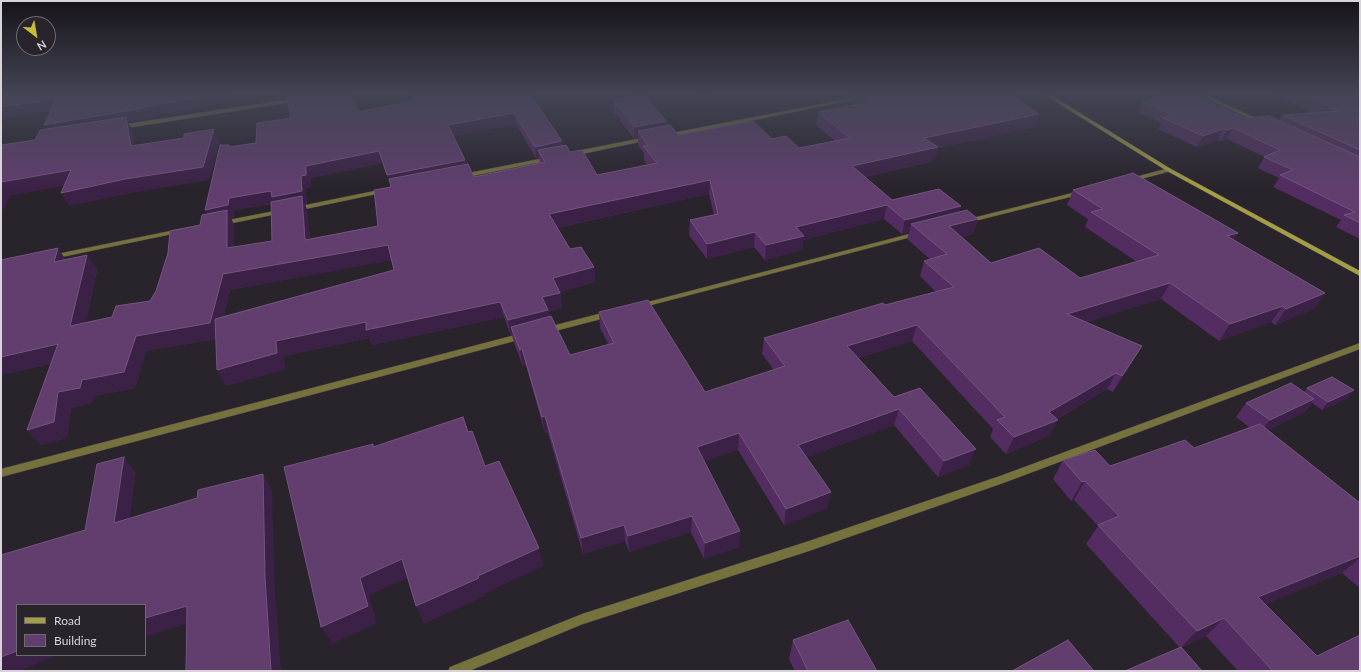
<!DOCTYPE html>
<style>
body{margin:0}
#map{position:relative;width:1361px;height:672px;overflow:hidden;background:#29232b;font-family:Lato,sans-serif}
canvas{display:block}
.frame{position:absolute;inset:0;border:2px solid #d8d4da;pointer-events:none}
.legend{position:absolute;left:16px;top:604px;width:130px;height:52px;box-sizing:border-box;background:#29232b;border:1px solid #6f6a71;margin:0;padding:5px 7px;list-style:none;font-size:12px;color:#d8d4da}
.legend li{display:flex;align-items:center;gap:8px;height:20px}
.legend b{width:20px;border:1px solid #6f6a71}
.north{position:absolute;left:16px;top:16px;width:40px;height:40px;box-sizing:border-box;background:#29232b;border:1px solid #6f6a71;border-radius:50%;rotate:149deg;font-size:11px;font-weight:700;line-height:16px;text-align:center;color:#d8d4da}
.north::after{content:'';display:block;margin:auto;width:14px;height:18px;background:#c6bc3c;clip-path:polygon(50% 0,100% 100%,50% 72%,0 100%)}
</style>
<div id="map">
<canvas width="1361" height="672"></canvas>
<div class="frame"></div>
<ul class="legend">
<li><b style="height:5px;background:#a59e44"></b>Road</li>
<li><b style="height:11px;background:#613e6e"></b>Building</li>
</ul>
<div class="north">N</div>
</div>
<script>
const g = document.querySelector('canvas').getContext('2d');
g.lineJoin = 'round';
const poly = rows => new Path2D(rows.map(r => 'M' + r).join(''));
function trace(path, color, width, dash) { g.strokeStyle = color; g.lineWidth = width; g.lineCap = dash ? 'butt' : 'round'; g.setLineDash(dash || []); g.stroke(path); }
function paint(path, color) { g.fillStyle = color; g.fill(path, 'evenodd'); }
const street = poly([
 [867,95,877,95,667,138,664,136,667,134,867,95],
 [1199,95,1206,95,1262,121,1257,122,1199,95],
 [297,98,300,100,299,101,120,129,117,127,120,125,297,98],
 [647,137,649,138,649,140,572,156,569,154,572,152,647,137],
 [549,157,551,158,551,160,463,178,460,176,463,174,549,157],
 [1169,168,1172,170,1171,171,1130,182,1127,180,1128,179,1169,168],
 [384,189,386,190,386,192,296,211,293,209,296,207,384,189],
 [1080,191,1082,192,1082,194,967,223,964,221,965,220,1080,191],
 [280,210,283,212,282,213,223,225,220,223,223,221,280,210],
 [180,229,183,231,182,232,52,259,48,257,52,255,180,229],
 [917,232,920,234,919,235,640,308,636,306,640,304,917,232],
 [610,311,613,312,614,314,613,316,547,333,543,330,544,328,610,311],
 [523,333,526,334,527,336,526,338,1,477,1,469,523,333],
 [1360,343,1360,349,1006,482,809,551,583,624,469,671,448,671,450,667,582,614,809,541,1000,476,1360,343]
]);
const secondary = poly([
 [1045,95,1051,95,1171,169,1360,271,1360,276,1167,171,1045,95]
]);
const wall = poly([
 [532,95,562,146,597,175,648,165,644,160,644,153,638,145,638,138,634,139,614,112,614,100,666,126,678,135,772,139,799,148,835,141,816,125,818,112,858,104,856,102,857,95,850,97,847,95,1012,95,1039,114,1035,127,938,148,934,161,865,177,892,200,961,206,959,212,978,219,973,234,962,237,991,263,1080,278,1137,262,1085,227,1088,219,1067,205,1073,190,1238,233,1233,240,1325,293,1314,309,1275,325,1271,322,1219,341,1161,299,1086,322,1132,363,1113,392,1107,389,1057,419,1049,436,1006,454,990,437,993,429,912,341,858,358,894,397,969,465,938,477,894,425,807,457,827,508,784,525,738,450,704,461,739,547,704,559,691,532,629,552,625,541,583,554,548,433,545,433,526,366,523,366,514,343,512,335,511,336,504,317,372,345,369,338,283,356,285,369,226,386,216,339,146,351,135,388,94,396,92,403,71,408,67,438,41,445,27,430,51,364,1,375,1,260,66,260,87,255,97,270,86,322,112,317,150,301,207,214,229,145,230,147,256,143,358,112],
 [516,124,536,158,539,158,540,163,474,177,466,164,465,160,453,136],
 [383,163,391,187,378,226,310,239,307,210,305,204,307,203,305,188,311,187,310,178],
 [709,194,714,215,690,220,689,235,707,259,754,247,765,260,802,250,803,240,884,219,902,234,909,233,907,239,930,259,924,261,920,276,936,292,764,338,762,354,774,370,705,392,599,312,600,328,608,344,570,355,549,317,548,312,562,308,560,292,595,282,594,267,570,249,557,228],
 [271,204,272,241,234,247,234,225,231,218,234,218,234,210],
 [391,260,394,270,224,316,230,290],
 [1275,95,1360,95,1360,239,1336,227,1341,220,1273,187,1279,178,1258,168,1264,157,1265,157,1227,139,1221,141,1218,140,1197,147,1158,129,1161,123,1138,112,1143,102,1245,118,1279,120,1282,115,1313,113],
 [1307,388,1348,398,1322,410,1312,403,1303,413,1268,430,1360,503,1360,588,1342,573,1265,604,1317,656,1360,671,1238,671,1206,636,1182,647,1179,647,1086,544,1098,526,1074,500,1071,501,1053,479,1063,460,1110,466,1194,448,1249,427,1236,417,1246,403,1304,392],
 [793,640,877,671,795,671,789,659]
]);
const shadedWall = poly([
 [212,95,233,95,231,102,149,117,149,119,128,122,132,129,138,158,131,146,51,135,44,125],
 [696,95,711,95,696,97],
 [850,95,857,95,850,97],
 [1159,95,1167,95,1159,96],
 [56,99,62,109,1,119,1,107],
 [514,113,516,124,451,136,448,125],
 [1039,114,1035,127,938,148,934,161,850,180,852,166,924,138],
 [666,121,666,133,638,131,638,138,634,139,634,127],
 [1233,128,1227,139,1221,141,1227,130],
 [214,129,220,142,209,180,132,193,69,206,61,193],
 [1223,129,1218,140,1197,147,1203,136],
 [562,141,563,153,538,150,539,158,536,158,535,147],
 [379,151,383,163,310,178,311,187,305,188,307,203,305,204,307,210,312,255,274,203,234,210,234,218,231,218,234,225,234,263,211,222,205,210,229,198,301,176,306,166],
 [465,160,468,172,391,187,387,175],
 [71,170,79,183,9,196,5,209,1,210,1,182],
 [710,180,709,194,551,229,549,214],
 [887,205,884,219,803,240,802,250,765,260,766,245,796,227],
 [961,206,957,221,911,224,909,233,902,234,905,220],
 [978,219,973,234,945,241,949,226],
 [755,232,754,247,707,259,707,244],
 [1238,233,1228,248,1227,236],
 [388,245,393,260,230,290,219,339,146,351,135,388,94,396,92,403,71,408,67,438,41,445,27,430,58,392,82,380,136,336,223,274],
 [58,248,68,263,54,262],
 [87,255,97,270,82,341,70,326],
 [594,267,595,282,556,293,553,278],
 [1170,283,1161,299,1060,331,1067,314],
 [560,293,562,308,548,312,551,325,511,327,512,335,511,336,508,320,542,297],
 [1325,293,1314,309,1275,325,1286,309],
 [500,302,504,317,372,345,369,338,283,356,285,369,226,386,217,370,276,341,366,322],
 [1283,306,1271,322,1219,341,1230,324],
 [917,325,912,341,844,362,847,346],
 [58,344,70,360,1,375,1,357],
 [1142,346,1132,363,1113,392,1122,376],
 [522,349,526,366,523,366,520,350],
 [1116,373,1107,389,1049,423,1058,420,1049,436,1006,454,1014,437,1049,412],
 [1354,390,1348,398,1322,410,1328,402],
 [1314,399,1303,413,1259,434,1270,420],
 [899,409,894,425,796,461,798,445],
 [545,416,548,433,545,433,542,417],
 [739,433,738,450,697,464,697,447],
 [976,449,969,465,938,477,944,461],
 [124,457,136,473,127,538,114,523],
 [263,474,272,490,275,592,281,671,271,671,265,577],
 [1085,481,1074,500,1071,501,1082,482],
 [831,492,827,508,784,525,786,509],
 [692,516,691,532,629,552,628,536],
 [624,525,625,541,583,554,581,538],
 [740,531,739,547,704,559,705,543],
 [539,548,543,566,484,594,485,596,424,624,416,606,478,576],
 [1360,556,1360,558,1342,573,1240,615,1258,597],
 [402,559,410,577,369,595,377,623,333,644,321,627,360,578],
 [187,606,200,620,145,637,145,618],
 [1224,618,1206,636,1180,648,1197,631],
 [17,651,17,655,57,655,20,671,1,671,1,657]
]);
const building = poly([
 [1,95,212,95,144,107,144,108,44,125,56,99,1,107,1,95],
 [286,95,350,95,358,112,413,101,411,95,531,95,562,141,535,147,514,113,448,125,465,160,387,175,379,151,306,166,306,175,301,176,302,191,272,197,271,191,229,198,228,205,205,210,220,145,229,145,229,147,256,143,257,123,291,118,286,95],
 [644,95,666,121,634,127,614,100,644,95],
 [866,95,1012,95,1039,114,924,138,938,147,852,166,892,200,939,189,961,206,905,220,887,205,796,227,804,236,766,245,755,232,707,244,690,220,718,214,710,180,549,214,570,249,581,247,594,267,553,278,560,293,542,297,548,310,508,320,500,302,366,330,366,322,276,341,277,353,217,370,215,319,394,270,388,245,223,274,210,323,136,336,124,372,82,380,80,388,58,392,54,422,27,430,58,344,1,357,1,260,58,248,54,262,87,255,70,326,112,317,116,306,150,301,156,291,168,253,170,231,200,225,202,215,227,210,227,248,272,241,271,202,302,196,305,240,378,226,374,190,391,187,389,179,468,164,474,177,545,162,538,150,566,145,570,152,582,150,597,175,657,163,643,146,648,146,638,131,670,125,678,135,753,121,772,139,786,136,799,148,850,138,818,112,873,101,866,95],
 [1168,95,1193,95,1245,118,1269,116,1360,157,1360,223,1344,215,1355,212,1280,175,1293,170,1264,157,1280,150,1233,128,1227,130,1223,129,1203,136,1163,118,1172,115,1143,102,1168,95],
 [1303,95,1360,95,1360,150,1282,115,1338,111,1303,95],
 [126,117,131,146,184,138,184,134,214,129,203,167,125,179,61,193,71,170,1,182,1,145,35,140,40,130,126,117],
 [1133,173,1238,233,1227,236,1325,293,1286,309,1283,306,1230,324,1170,283,1067,314,1142,346,1122,376,1116,373,1049,412,1058,420,1014,437,997,420,1005,417,917,325,847,346,894,397,920,388,976,449,944,461,899,409,798,445,831,492,786,509,739,433,697,447,740,531,705,543,692,516,628,536,624,525,581,538,545,416,542,417,522,349,520,350,511,327,551,316,570,355,614,343,599,312,648,300,705,392,785,366,764,338,883,303,885,305,954,287,924,261,947,254,911,224,967,210,978,219,949,226,991,263,1039,248,1080,278,1159,255,1091,212,1103,209,1073,190,1133,173],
 [1332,377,1354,390,1328,402,1307,388,1332,377],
 [1291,383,1314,399,1270,420,1246,403,1291,383],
 [463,417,468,432,472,431,485,466,499,461,539,548,478,576,479,578,416,606,402,559,360,578,368,606,321,627,284,467,373,444,373,447,463,417],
 [1260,424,1360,503,1360,556,1258,597,1317,656,1360,635,1360,671,1273,671,1224,618,1197,631,1098,525,1119,516,1085,481,1082,482,1063,460,1095,450,1110,466,1185,440,1194,448,1260,424],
 [124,457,114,523,197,498,198,490,263,474,265,577,271,671,186,671,187,606,145,618,145,605,17,605,17,651,1,657,1,555,85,530,97,464,124,457],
 [848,620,877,671,808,671,793,640,848,620],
 [1068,640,1094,671,1012,671,1068,640],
 [1181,647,1202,671,1125,671,1181,647]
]);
trace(street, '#453f47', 1);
trace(secondary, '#453f47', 1);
paint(street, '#76723d');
paint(secondary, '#a59e44');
paint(wall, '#532c61');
paint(shadedWall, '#3c2146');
paint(building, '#613e6e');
trace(building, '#74557f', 1);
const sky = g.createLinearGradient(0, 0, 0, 189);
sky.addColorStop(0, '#171318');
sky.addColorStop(0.5, '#434555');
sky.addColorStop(1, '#43455500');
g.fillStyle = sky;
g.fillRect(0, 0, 1361, 189);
</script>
